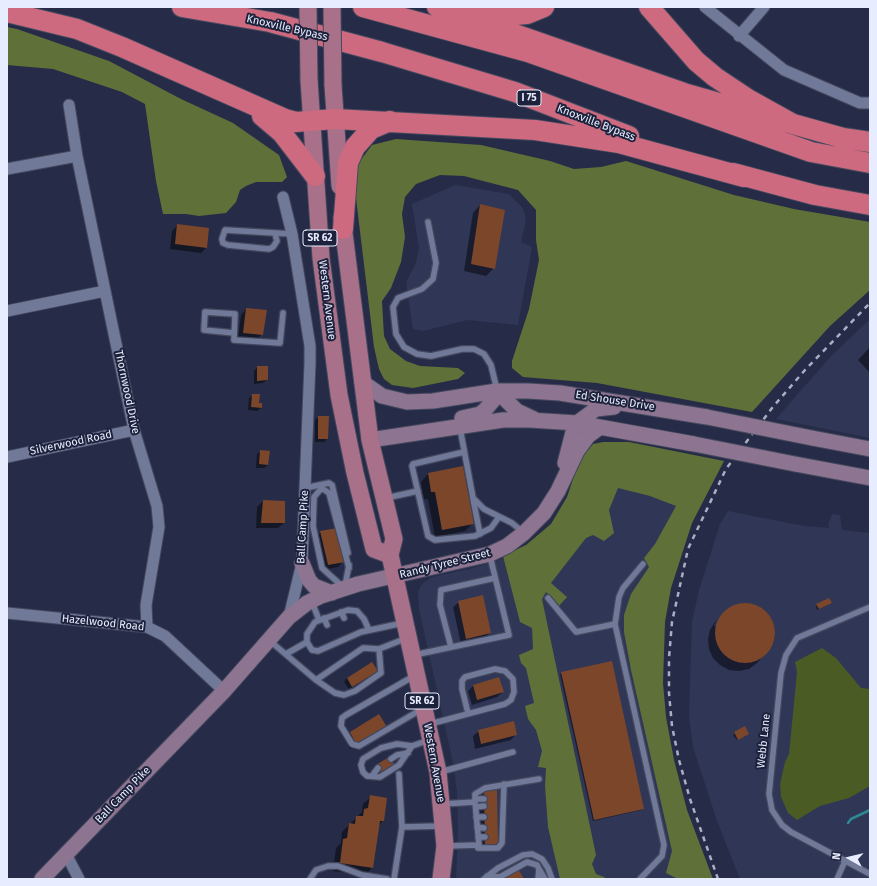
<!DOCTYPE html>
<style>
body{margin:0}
#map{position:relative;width:877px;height:886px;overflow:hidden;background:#262c47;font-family:"Fira Sans",sans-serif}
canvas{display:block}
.frame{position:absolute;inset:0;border:8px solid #e7ecfe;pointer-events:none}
.north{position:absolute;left:829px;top:838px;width:40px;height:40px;-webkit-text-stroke:3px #1d223c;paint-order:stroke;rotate:278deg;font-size:11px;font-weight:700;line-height:16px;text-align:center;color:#e7ecfe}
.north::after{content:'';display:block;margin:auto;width:14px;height:18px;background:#e7ecfe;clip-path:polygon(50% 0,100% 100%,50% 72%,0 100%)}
</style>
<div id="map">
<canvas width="877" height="886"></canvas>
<div class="frame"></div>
<div class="north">N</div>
</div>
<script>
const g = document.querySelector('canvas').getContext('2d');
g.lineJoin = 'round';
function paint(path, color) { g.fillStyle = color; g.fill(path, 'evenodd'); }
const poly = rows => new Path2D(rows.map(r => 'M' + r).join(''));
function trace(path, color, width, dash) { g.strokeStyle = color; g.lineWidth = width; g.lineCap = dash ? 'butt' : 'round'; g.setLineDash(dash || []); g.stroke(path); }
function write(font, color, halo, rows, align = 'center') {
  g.font = font + ' "Fira Sans",sans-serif'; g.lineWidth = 4; g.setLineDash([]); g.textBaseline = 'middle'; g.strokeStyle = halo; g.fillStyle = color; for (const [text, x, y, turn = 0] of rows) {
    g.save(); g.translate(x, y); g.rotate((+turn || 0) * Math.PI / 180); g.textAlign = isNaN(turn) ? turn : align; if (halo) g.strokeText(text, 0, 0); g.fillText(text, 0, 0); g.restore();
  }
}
const built = poly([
 [455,185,509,194,521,206,524,211,526,221,521,242,532,247,518,325,467,320,423,331,413,329,406,282,416,263,419,248,412,204],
 [870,319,870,438,776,419,831,356],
 [610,444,691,520,668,583,658,640,665,746,709,879,456,879,458,832,457,792,453,763,419,609,418,592,422,584,432,577,473,568,515,555,553,526],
 [728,511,804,526,829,528,828,524,832,514,840,515,842,530,870,533,870,879,740,879,717,821,693,747,689,717,690,680,692,622,699,590,720,524]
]);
const green = poly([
 [822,648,836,658,861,688,870,689,870,786,849,798,820,806,797,820,788,813,781,797,780,784,785,762,789,754,797,672,795,662]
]);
const forest = poly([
 [7,27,17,29,109,61,181,99,233,123,279,155,287,177,282,182,256,182,246,186,240,190,236,202,226,213,199,216,186,214,163,214,156,181,145,104,122,92,53,69,7,65],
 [396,139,481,145,550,161,574,169,601,167,626,161,734,195,794,209,870,222,870,290,830,326,752,412,597,383,523,377,512,368,512,361,529,309,539,260,536,240,536,210,518,190,464,176,440,175,416,184,405,197,402,214,405,237,401,262,391,288,382,301,384,336,390,349,406,361,420,366,458,368,465,373,458,379,413,388,392,385,384,379,379,369,374,347,355,190,357,165,372,145],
 [603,442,629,442,724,461,692,523,671,588,665,622,663,683,666,717,674,760,687,810,713,879,678,879,666,873,672,851,631,670,624,632,624,615,631,594,649,567,644,558,655,544,676,506,650,496,618,488,609,510,614,533,604,541,593,535,586,538,551,583,567,597,559,606,546,592,542,599,596,855,592,864,596,874,604,877,606,879,560,879,548,827,545,786,546,768,538,767,542,751,536,730,528,719,525,706,534,703,526,668,521,663,519,655,533,649,532,628,520,622,503,556,526,545,551,524,567,497,579,461,593,444]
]);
const shadow = poly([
 [480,205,494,268,486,276,464,271,473,213],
 [178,225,206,248,201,253,170,249,172,231],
 [246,309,262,334,256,340,238,338,241,315],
 [870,347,870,373,858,360],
 [258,367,267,380,263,383,254,384,254,371],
 [253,395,261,408,257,411,248,410,249,398],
 [319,417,327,439,324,442,315,442,315,420],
 [261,451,268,465,264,468,256,468,257,454],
 [462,467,473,523,465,531,435,537,428,499,424,499,421,482,428,474],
 [263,501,284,523,278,528,256,528,257,507],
 [321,532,343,561,338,567,323,570,315,538],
 [459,602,490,633,484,638,461,644,453,607],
 [831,603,817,610,816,606,817,605],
 [748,604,757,606,765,611,771,619,774,627,775,638,771,647,757,663,749,669,739,671,729,670,720,665,713,658,709,649,708,639,710,630,715,622,717,620,714,625,716,627,722,615,730,608],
 [377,671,349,689,344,682,347,678],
 [562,673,643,809,641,810,593,821,560,674],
 [473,686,503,692,497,697,472,705,468,691],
 [479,731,516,734,511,740,475,749,473,736],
 [380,732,350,749,345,738,351,733],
 [735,733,746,735,737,740,733,735],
 [394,765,378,777,373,770],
 [484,792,497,845,492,851,480,851,479,797],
 [371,797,383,821,378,826,372,868,365,875,333,871,336,848,341,843,342,832,362,812,363,804]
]);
const stream = poly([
 [848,823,851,819,870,810]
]);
const building = poly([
 [480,204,505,210,495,269,471,264],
 [177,224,209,228,207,248,175,244],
 [246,308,267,310,263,335,243,333],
 [257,366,268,366,268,380,257,381],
 [252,394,260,394,259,403,262,403,262,408,251,407],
 [318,416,329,416,328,439,318,439],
 [260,450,270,451,268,465,259,464],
 [463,466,474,524,442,530,435,492,431,492,428,473],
 [263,500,285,501,285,523,261,523],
 [337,528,345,562,328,565,320,531],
 [483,595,491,633,466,639,458,601],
 [829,598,832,603,819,609,816,604],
 '715 633a30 30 0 1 1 60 0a30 30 0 1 1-60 0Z',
 [612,661,644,809,594,820,561,672],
 [372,662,378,671,352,687,347,678],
 [499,677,504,692,477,700,473,685],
 [379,714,387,727,356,744,350,732],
 [514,721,517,735,481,744,478,730],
 [745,726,749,734,738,740,734,732],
 [389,757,395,765,382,774,376,765],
 [497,790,498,846,485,846,484,791],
 [370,795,387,798,384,821,380,821,373,868,340,863,343,839,347,838,349,823,355,824,356,816,363,816,364,809,368,808],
 [518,869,524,879,500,879]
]);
const lane = poly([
 [428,222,436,263,433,279,422,289,398,298,393,307,396,334,404,347,417,354,431,356,462,349,474,349,484,354,491,365,497,390],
 [275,234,277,241,273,247,269,249,228,245,223,243,222,239,225,230,292,234],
 [234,333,204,330,205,312,235,314,234,340,280,343,283,313],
 [460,428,473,498,484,509,512,523,524,533],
 [464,452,413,464,412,466,428,536,435,540,475,536,491,528,499,517],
 [305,488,329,483,332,485,348,553],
 [386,498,418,491],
 [473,499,480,534],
 [345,586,349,565],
 [343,587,322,568,313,526,314,497,320,490,323,489,329,493,349,568],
 [548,598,576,632,615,624,619,597,623,588,643,564],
 [312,602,319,620],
 [870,607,797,638,786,655,781,673,769,794,772,810,782,825,791,832,870,874],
 [341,612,344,618],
 [324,618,327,625],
 [615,624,664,845,662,856,640,879],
 [270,641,316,680,363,648,379,649,407,638],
 [307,642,307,634,315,622,348,610,357,611,364,619,369,630],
 [451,647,440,605,441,590,495,578],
 [286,654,307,642,312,650,318,651,361,632,403,623],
 [414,655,509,635,490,556],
 [414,676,346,715,342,718,341,726,352,744,359,746,422,709],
 [316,680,335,693,344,695,355,691,381,673,379,649],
 [430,724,505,704,511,700,514,692,513,679,505,671,495,669,465,677,462,681,462,689,468,713],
 [412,746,399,765,380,777,367,776,363,772,361,765,363,759,381,748,397,744,412,746,429,740],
 [391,759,397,755,408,753],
 [440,772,513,752],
 [372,776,378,768],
 [475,799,484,799],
 [475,802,475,794,485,788,539,779],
 [443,804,475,802,479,845,447,846],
 [476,807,484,806],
 [476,817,484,817],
 [402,827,441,826],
 [477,827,484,828],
 [478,837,485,837],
 [479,845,478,848,498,848,502,843,504,784],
 [539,869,545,879],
 [487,876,500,877,527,862,537,865,539,869,538,879],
 [310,879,316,870,328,866,338,866,362,875,387,879],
 [394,879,402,827,399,774],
 [484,879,498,868,523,855,532,854,542,859,548,868,552,879],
 [837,879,845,861]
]);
const street = poly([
 [705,7,784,70,860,103,870,103],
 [739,36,764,7],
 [69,105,77,156,134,430,157,506,159,527,146,605,147,627],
 [7,169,77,156],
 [283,197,292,234,310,346,310,363,302,563,289,617],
 [7,311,105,291],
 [7,457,134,430],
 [7,613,147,627,165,636,224,691],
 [66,854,79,879]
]);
const secondary = poly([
 [362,382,382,396,407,402,433,401,497,391,528,391,560,393,707,417],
 [497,391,517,411,534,419],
 [462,418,480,414,485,410,496,397,497,391],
 [812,438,870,449],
 [370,440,503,420,530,420,577,423,694,444],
 [565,463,573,432,577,423,596,409,614,407],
 [795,464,870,478],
 [302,563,309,580,314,586,332,593],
 [42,879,224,691,289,617,307,603,321,596,358,584,490,554,507,546,524,533,544,513,558,491,577,451,588,436,599,428]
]);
const primary = poly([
 [309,80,321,258,339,395,355,473,374,549,390,555],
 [333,85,340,186],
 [342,217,370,440,394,539,390,555,438,772,445,846,441,879]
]);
const highway = poly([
 [182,7,270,22,382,52,515,92,629,136],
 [363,7,528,52,811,152,870,163],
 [437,7,684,93,793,124],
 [649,7,696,61,715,77,748,99,793,124,843,138,870,142],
 [7,12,77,29,122,47,285,119,296,122,335,119,535,130,619,143,744,177],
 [478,12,514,15,527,14,544,7],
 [262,116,282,133,315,176],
 [733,173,815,195,870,205],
 [343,229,348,163,355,147,371,129,390,121]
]);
const rail = poly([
 [718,879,690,799,679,760,672,726,669,693,669,658,672,622,688,549,726,469,772,408,805,370,870,303]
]);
const secondaryBridge = poly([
 [707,417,812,438],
 [694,444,795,464]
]);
const primaryBridge = poly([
 [308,7,309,80],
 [332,7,333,85]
]);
const shields = [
 [529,98,24],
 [320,238,34],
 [422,701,34]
];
const shieldNames = [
 ["I 75",529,98],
 ["SR 62",320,238],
 ["SR 62",422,701]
];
const streetNames = [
 ["Knoxville Bypass",287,28,13],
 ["Knoxville Bypass",596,123,21],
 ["Western Avenue",327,300,83],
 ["Thornwood Drive",127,392,78],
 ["Ed Shouse Drive",615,401,9],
 ["Silverwood Road",71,443,-12],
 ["Ball Camp Pike",303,527,-87],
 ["Randy Tyree Street",445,564,-14],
 ["Hazelwood Road",103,623,6],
 ["Webb Lane",764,741,-84],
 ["Western Avenue",434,763,80],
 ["Ball Camp Pike",123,795,-46]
];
paint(built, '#2f3656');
paint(green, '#4b5b24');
paint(forest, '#5f7138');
paint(shadow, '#0007');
trace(stream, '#2e8892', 2.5);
paint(building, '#7c462b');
trace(lane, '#44485e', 8);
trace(street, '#44485e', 13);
trace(secondary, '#44485e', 17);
trace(primary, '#44485e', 19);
trace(highway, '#44485e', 22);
trace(lane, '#717998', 5.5);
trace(street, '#717998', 11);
trace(secondary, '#8d7490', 15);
trace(primary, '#a87089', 17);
trace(highway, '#cd6a7f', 20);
trace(rail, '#a9afc4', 2.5, [5, 5]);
trace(secondaryBridge, '#44485e', 17, []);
trace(primaryBridge, '#44485e', 19, []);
trace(secondaryBridge, '#8d7490', 15);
trace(primaryBridge, '#a87089', 17);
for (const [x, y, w] of shields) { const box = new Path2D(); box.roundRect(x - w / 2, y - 8, w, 16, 3); g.fillStyle = '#1d223c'; g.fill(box); trace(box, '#e7ecfe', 1); }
write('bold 10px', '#e7ecfe', null, shieldNames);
write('11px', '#e7ecfe', '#1d223c', streetNames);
</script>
